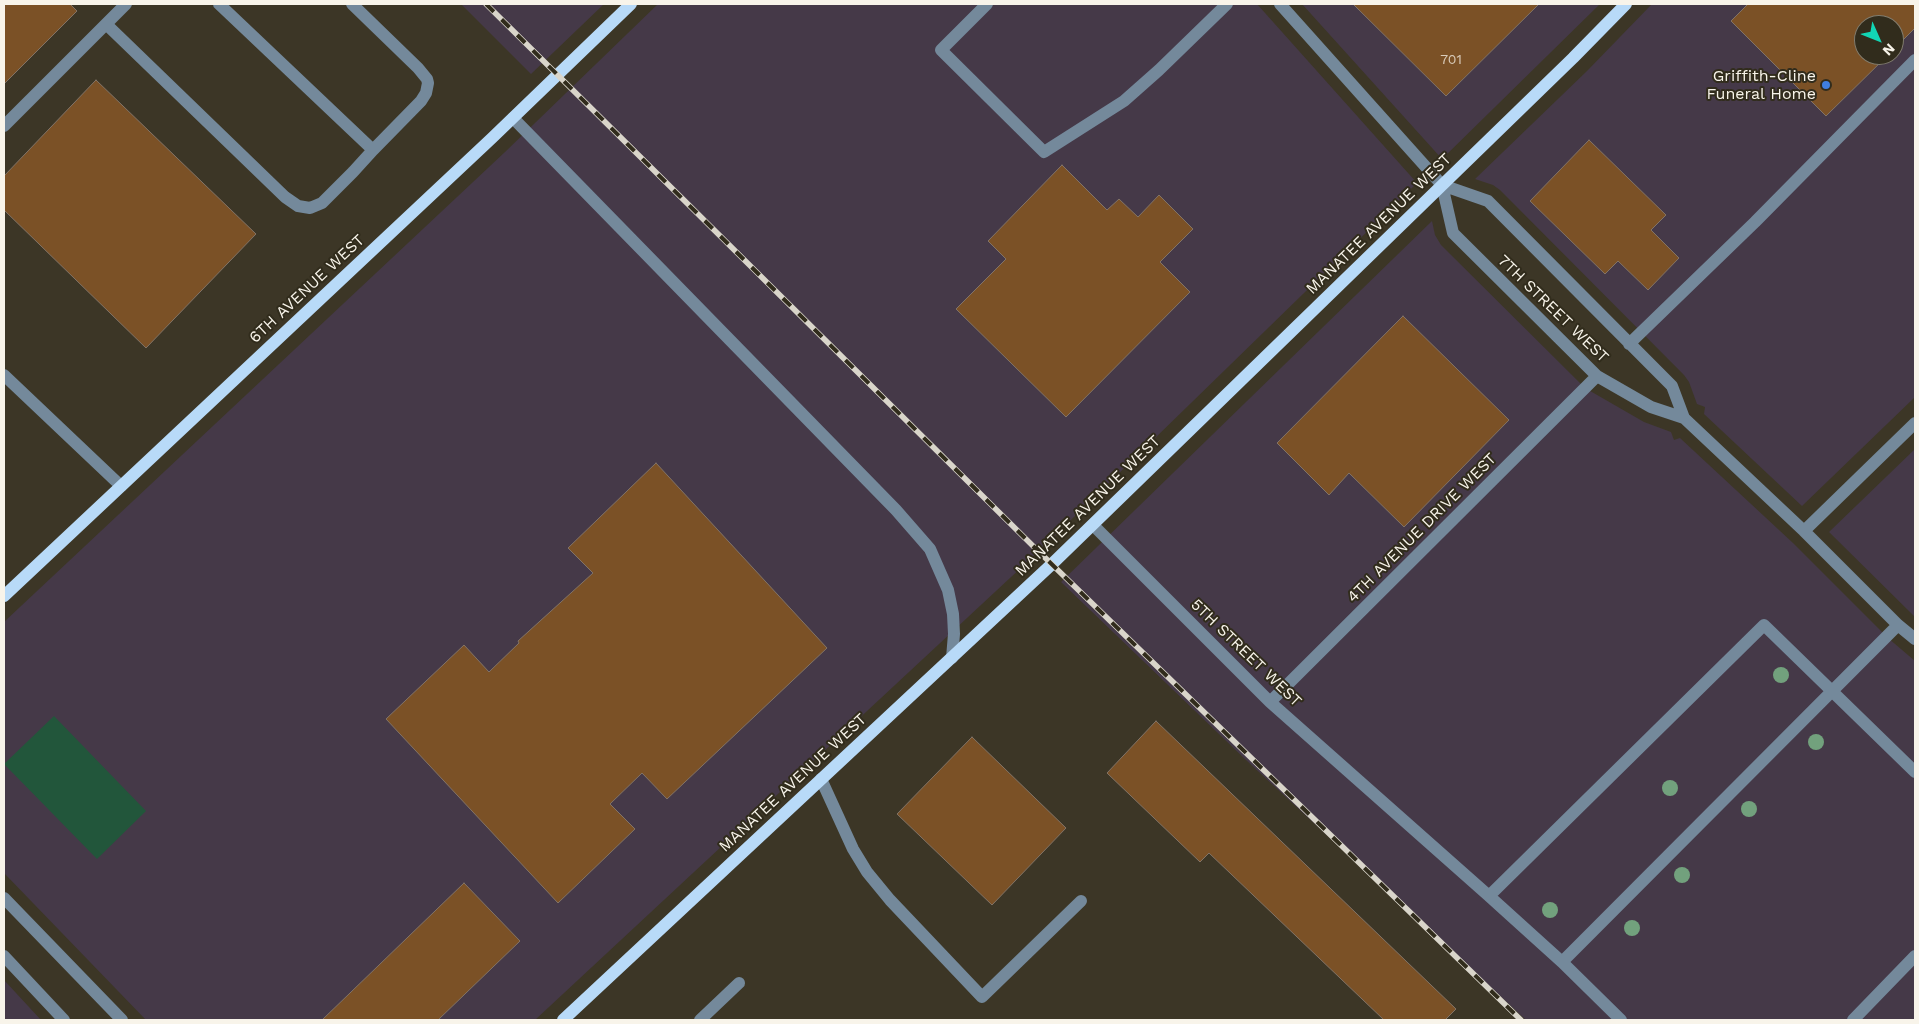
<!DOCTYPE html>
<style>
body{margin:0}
#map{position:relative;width:1919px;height:1024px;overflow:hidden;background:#3c3626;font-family:"Work Sans",sans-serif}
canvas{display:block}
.frame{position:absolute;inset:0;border:5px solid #f8f4ea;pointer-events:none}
.north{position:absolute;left:1854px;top:15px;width:50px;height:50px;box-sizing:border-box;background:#312c1c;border:1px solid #817c6e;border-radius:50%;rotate:134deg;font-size:14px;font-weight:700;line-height:20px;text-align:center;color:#f8f4ea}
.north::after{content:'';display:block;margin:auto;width:18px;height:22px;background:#12d5b4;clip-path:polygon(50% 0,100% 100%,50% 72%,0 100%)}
</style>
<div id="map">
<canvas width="1919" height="1024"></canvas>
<div class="frame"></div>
<div class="north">N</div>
</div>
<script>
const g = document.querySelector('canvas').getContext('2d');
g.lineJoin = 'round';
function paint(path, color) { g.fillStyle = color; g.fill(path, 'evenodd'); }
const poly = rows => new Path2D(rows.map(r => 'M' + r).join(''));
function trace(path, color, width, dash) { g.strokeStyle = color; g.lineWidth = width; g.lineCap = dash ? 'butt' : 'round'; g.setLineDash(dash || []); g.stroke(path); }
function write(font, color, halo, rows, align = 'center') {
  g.font = font + ' "Work Sans",sans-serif'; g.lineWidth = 4; g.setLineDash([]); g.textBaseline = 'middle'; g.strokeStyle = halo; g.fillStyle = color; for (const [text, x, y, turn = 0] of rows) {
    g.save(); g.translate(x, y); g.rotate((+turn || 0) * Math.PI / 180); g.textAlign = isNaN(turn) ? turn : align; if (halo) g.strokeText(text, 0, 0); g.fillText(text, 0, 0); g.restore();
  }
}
const commercial = poly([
 [461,4,604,4,531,74],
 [658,4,1257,4,1417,183,1039,551,535,1020,146,1020,4,873,4,622,505,152],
 [1302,4,1600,4,1442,159],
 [1652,4,1915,4,1915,397,1802,506,1704,414,1705,407,1697,404,1689,382,1684,375,1500,190,1493,185,1475,179,1587,71],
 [1864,25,1894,25,1894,55,1864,55],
 [1432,221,1435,235,1441,245,1585,388,1644,422,1671,432,1674,440,1680,438,1793,543,1888,638,1915,661,1915,1020,1526,1020,1245,759,1061,582],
 [1915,449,1915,617,1829,532],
 [4,980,41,1020,4,1020]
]);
const green = poly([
 [54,716,146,811,97,859,4,764]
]);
const building = poly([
 [4,4,70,4,77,11,4,84,4,4],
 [1353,4,1539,4,1446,96,1353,4],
 [1748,4,1915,4,1915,28,1894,49,1894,25,1864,25,1864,55,1888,55,1826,116,1731,21,1748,4],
 [96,80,256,234,146,348,4,210,4,176,96,80],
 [1589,140,1666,215,1651,230,1679,258,1648,290,1618,261,1605,274,1530,201,1589,140],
 [1062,165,1107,210,1119,199,1138,217,1159,195,1193,229,1160,262,1190,292,1066,417,956,309,1006,259,988,241,1062,165],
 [1403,316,1509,420,1404,527,1349,473,1329,495,1277,443,1403,316],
 [656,463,827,648,667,799,642,773,610,804,635,829,558,903,386,719,464,645,489,672,519,643,518,641,593,573,568,548,656,463],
 [1156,721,1456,1009,1445,1020,1384,1020,1209,853,1200,862,1107,773,1156,721],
 [972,737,1066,828,992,905,897,814,972,737],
 [464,883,520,941,438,1020,322,1020,464,883]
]);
const minor = poly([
 [219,4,373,150,421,101,426,93,428,83,427,79,418,68,352,4],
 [987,4,941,50,1044,152,1124,101,1159,70,1227,4],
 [1280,4,1442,185,1488,201,1672,386,1684,418],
 [106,24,285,197,298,206,310,208,322,203,353,172,373,150],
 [513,118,896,510,930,549,948,590,953,614,954,634,952,658],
 [4,126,126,4],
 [1442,185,1453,233,1597,376,1651,407,1684,418,1804,531,1898,625,1915,639],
 [1629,344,1755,222,1915,60],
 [4,375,121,486],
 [1093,525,1270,702,1489,896,1764,625,1915,772],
 [1804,531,1915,423],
 [1270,702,1597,376],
 [821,779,853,849,867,872,890,900,982,997,1081,901],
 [1489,896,1562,962],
 [4,898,122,1020],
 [4,956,64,1020],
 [700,1020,739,983],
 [1621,1020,1562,962,1898,625],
 [1853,1020,1915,956]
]);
const major = poly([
 [4,596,492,138,631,4],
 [563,1020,1052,564,1573,58,1626,4]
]);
const rail = poly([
 [486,4,1032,545,1521,1020]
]);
const trees = [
 [1781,675],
 [1816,742],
 [1670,788],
 [1749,809],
 [1682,875],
 [1550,910],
 [1632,928]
];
const markers = [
 [1826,85,5,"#3f7fe0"]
];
const numberNames = [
 ["701",1451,60]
];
const poiNames = [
 ["Griffith-Cline",1816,76],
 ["Funeral Home",1816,94]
];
const streetNames = [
 ["MANATEE AVENUE WEST",1379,224,-44],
 ["6TH AVENUE WEST",307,289,-43],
 ["7TH STREET WEST",1553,309,44],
 ["MANATEE AVENUE WEST",1088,506,-44],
 ["4TH AVENUE DRIVE WEST",1422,528,-45],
 ["5TH STREET WEST",1246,653,44],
 ["MANATEE AVENUE WEST",793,783,-43]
];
paint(commercial, '#453948');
paint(green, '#22563b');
paint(building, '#7b5126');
trace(building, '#827366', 1);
trace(minor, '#74899b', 12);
trace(major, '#b8daf8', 12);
trace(rail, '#d9d5ca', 5.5);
trace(rail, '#312c1c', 4, [11]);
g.fillStyle = '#72a17d';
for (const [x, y] of trees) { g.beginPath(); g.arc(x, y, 8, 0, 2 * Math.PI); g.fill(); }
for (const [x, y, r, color] of markers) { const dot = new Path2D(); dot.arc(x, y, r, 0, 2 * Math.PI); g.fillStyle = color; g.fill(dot); trace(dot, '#312c1c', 2); }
write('14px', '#d9cbb9', null, numberNames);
write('16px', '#f8f4ea', '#312c1c', poiNames, 'right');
write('16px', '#f8f4ea', '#312c1c', streetNames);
</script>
